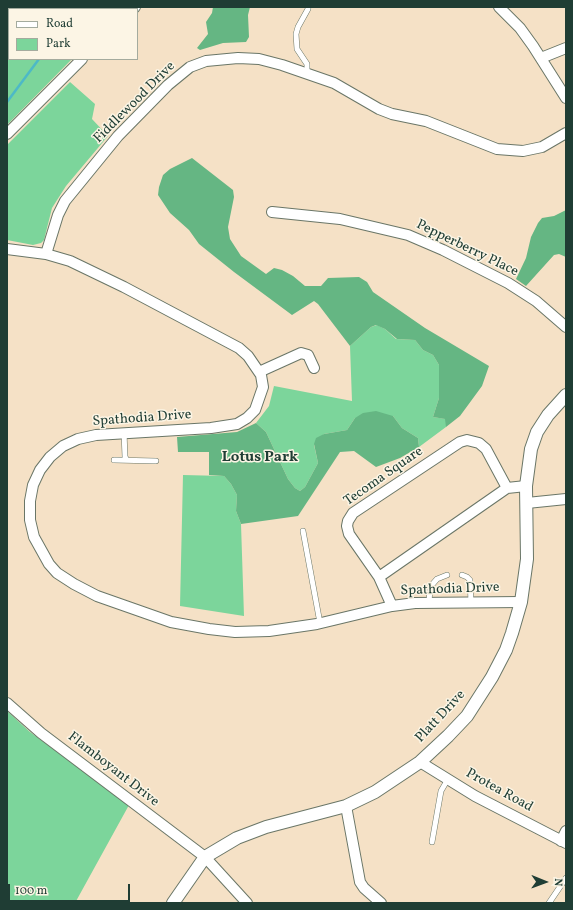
<!DOCTYPE html>
<style>
body{margin:0}
#map{position:relative;width:573px;height:910px;overflow:hidden;background:#f5e1c6;font-family:Vollkorn,serif}
canvas{display:block}
.frame{position:absolute;inset:0;border:8px solid #1f3d34;pointer-events:none}
.legend{position:absolute;left:8px;top:8px;width:130px;height:52px;box-sizing:border-box;background:#fcf5e5;border:1px solid #a4ab9e;margin:0;padding:5px 7px;list-style:none;font-size:12px;color:#1f3d34}
.legend li{display:flex;align-items:center;gap:8px;height:20px}
.legend b{width:20px;border:1px solid #a4ab9e}
.north{position:absolute;left:525px;top:862px;width:40px;height:40px;-webkit-text-stroke:3px #fcf5e5;paint-order:stroke;rotate:91deg;font-size:11px;font-weight:700;line-height:16px;text-align:center;color:#1f3d34}
.north::after{content:'';display:block;margin:auto;width:14px;height:18px;background:#1f3d34;clip-path:polygon(50% 0,100% 100%,50% 72%,0 100%)}
.scale{position:absolute;left:8px;top:884px;width:122px;height:18px;box-sizing:border-box;border:2px solid #1f3d34;border-top:0;padding-left:5px;font-size:12px;line-height:14px;white-space:nowrap;color:#1f3d34;-webkit-text-stroke:3px #fcf5e5;paint-order:stroke}
</style>
<div id="map">
<canvas width="573" height="910"></canvas>
<div class="frame"></div>
<ul class="legend">
<li><b style="height:5px;background:#fff"></b>Road</li>
<li><b style="height:11px;background:#7cd59b"></b>Park</li>
</ul>
<div class="north">N</div>
<div class="scale">100 m</div>
</div>
<script>
const g = document.querySelector('canvas').getContext('2d');
g.lineJoin = 'round';
function paint(path, color) { g.fillStyle = color; g.fill(path, 'evenodd'); }
const poly = rows => new Path2D(rows.map(r => 'M' + r).join(''));
function trace(path, color, width, dash) { g.strokeStyle = color; g.lineWidth = width; g.lineCap = dash ? 'butt' : 'round'; g.setLineDash(dash || []); g.stroke(path); }
function write(font, color, halo, rows, align = 'center') {
  g.font = font + ' Vollkorn,serif'; g.lineWidth = 3; g.setLineDash([]); g.textBaseline = 'middle'; g.strokeStyle = halo; g.fillStyle = color; for (const [text, x, y, turn = 0] of rows) {
    g.save(); g.translate(x, y); g.rotate((+turn || 0) * Math.PI / 180); g.textAlign = isNaN(turn) ? turn : align; if (halo) g.strokeText(text, 0, 0); g.fillText(text, 0, 0); g.restore();
  }
}
const green = poly([
 [7,7,113,7,113,9,9,9,9,59,72,59,7,125],
 [70,82,95,104,92,119,108,136,66,186,52,208,44,240,41,243,33,245,7,240,7,145],
 [377,325,385,329,396,339,415,340,423,350,433,355,439,365,440,371,439,398,433,417,446,419,446,427,419,447,418,438,402,428,393,416,355,418,347,430,324,434,314,445,318,463,305,487,300,491,295,488,288,479,266,432,256,423,269,406,274,386,352,401,350,346,371,327],
 [183,475,224,476,231,484,237,495,236,511,241,524,244,616,180,606],
 [7,711,30,732,129,805,75,903,7,903]
]);
const forest = poly([
 [213,7,250,7,248,15,249,37,246,42,223,43,200,50,197,48,208,34,206,22,212,13],
 [192,158,233,190,234,197,228,227,230,239,241,256,266,274,274,268,282,270,293,276,305,286,321,286,328,278,359,277,367,282,373,292,425,328,489,366,482,386,460,416,446,427,445,419,433,417,439,398,439,365,433,355,423,350,415,340,397,339,385,329,376,325,371,327,350,346,318,304,314,301,292,315,234,272,199,244,189,230,170,213,158,195,159,187,163,175,170,169],
 [566,210,566,257,559,254,554,255,526,286,516,279,526,258,531,237,538,223,542,218,554,216],
 [376,411,393,416,402,428,418,438,419,447,400,458,376,467,354,451,340,452,298,516,241,524,236,511,237,495,231,484,224,476,209,475,209,452,178,452,177,437,237,432,256,423,266,432,288,479,295,488,300,491,305,487,318,463,314,444,316,438,324,434,347,430,355,418,363,413]
]);
const stream = poly([
 [78,9,79,7],
 [7,102,39,59]
]);
const service = poly([
 [307,73,307,64,297,49,296,34,298,27,308,9],
 [124,432,125,457,127,460],
 [114,460,156,461],
 [303,531,320,623],
 [462,575,467,577,470,580,471,602],
 [429,603,430,587,437,579,447,575],
 [432,842,441,791,448,779],
 [549,903,566,878]
]);
const minor = poly([
 [499,7,520,28,533,46,566,98],
 [133,9,135,7],
 [541,58,566,48],
 [7,134,82,59],
 [272,212,340,219,408,235,443,250,508,283,536,301,566,327],
 [7,249,46,254,70,261,124,287,239,348,248,356,261,375,263,387,255,410,247,418,237,424,211,428,96,435,78,439,63,446,50,457,40,470,33,485,30,501,30,520,34,537,49,564,57,573,74,584,97,596,171,622,209,629,235,632,269,631,317,624,392,606,415,603,521,602],
 [46,254,58,215,65,201,118,136,168,85,190,67,206,61,238,58,259,59,282,65,334,83,379,109,392,114,426,121,497,149,523,151,542,147,566,133],
 [259,372,301,353,308,355,314,368],
 [527,503,566,499],
 [379,577,507,488,526,486],
 [392,606,379,577,349,534,347,526,348,521,353,513,460,442,467,440,479,443,486,449,507,488],
 [7,703,41,733,205,857,247,903],
 [420,762,475,796,566,843],
 [346,806,360,882,364,888,381,903],
 [561,841,566,831]
]);
const tertiary = poly([
 [173,903,205,857,237,838,266,827,346,806,375,792,420,762,448,736,467,716,492,677,506,650,512,633,521,602,527,559,526,486,531,449,537,432,548,415,566,395]
]);
const streetNames = [
 ["Fiddlewood Drive",135,103,-45],
 ["Pepperberry Place",467,249,26],
 ["Spathodia Drive",142,419,-4],
 ["Tecoma Square",384,477,-35],
 ["Spathodia Drive",450,590,-2],
 ["Platt Drive",441,717,-47],
 ["Flamboyant Drive",113,770,38],
 ["Protea Road",499,791,29]
];
const neighbourhoodNames = [
 ["Lotus Park",260,458]
];
paint(green, '#7cd59b');
paint(forest, '#65b683');
trace(stream, '#4db9c7', 2.5);
trace(service, '#6a7667', 6);
trace(minor, '#6a7667', 12);
trace(tertiary, '#6a7667', 14);
trace(service, '#fff', 5);
trace(minor, '#fff', 10);
trace(tertiary, '#fff', 12);
write('14px', '#1f3d34', '#fcf5e5', streetNames);
write('bold 15px', '#1f3d34', '#fcf5e5', neighbourhoodNames);
</script>
